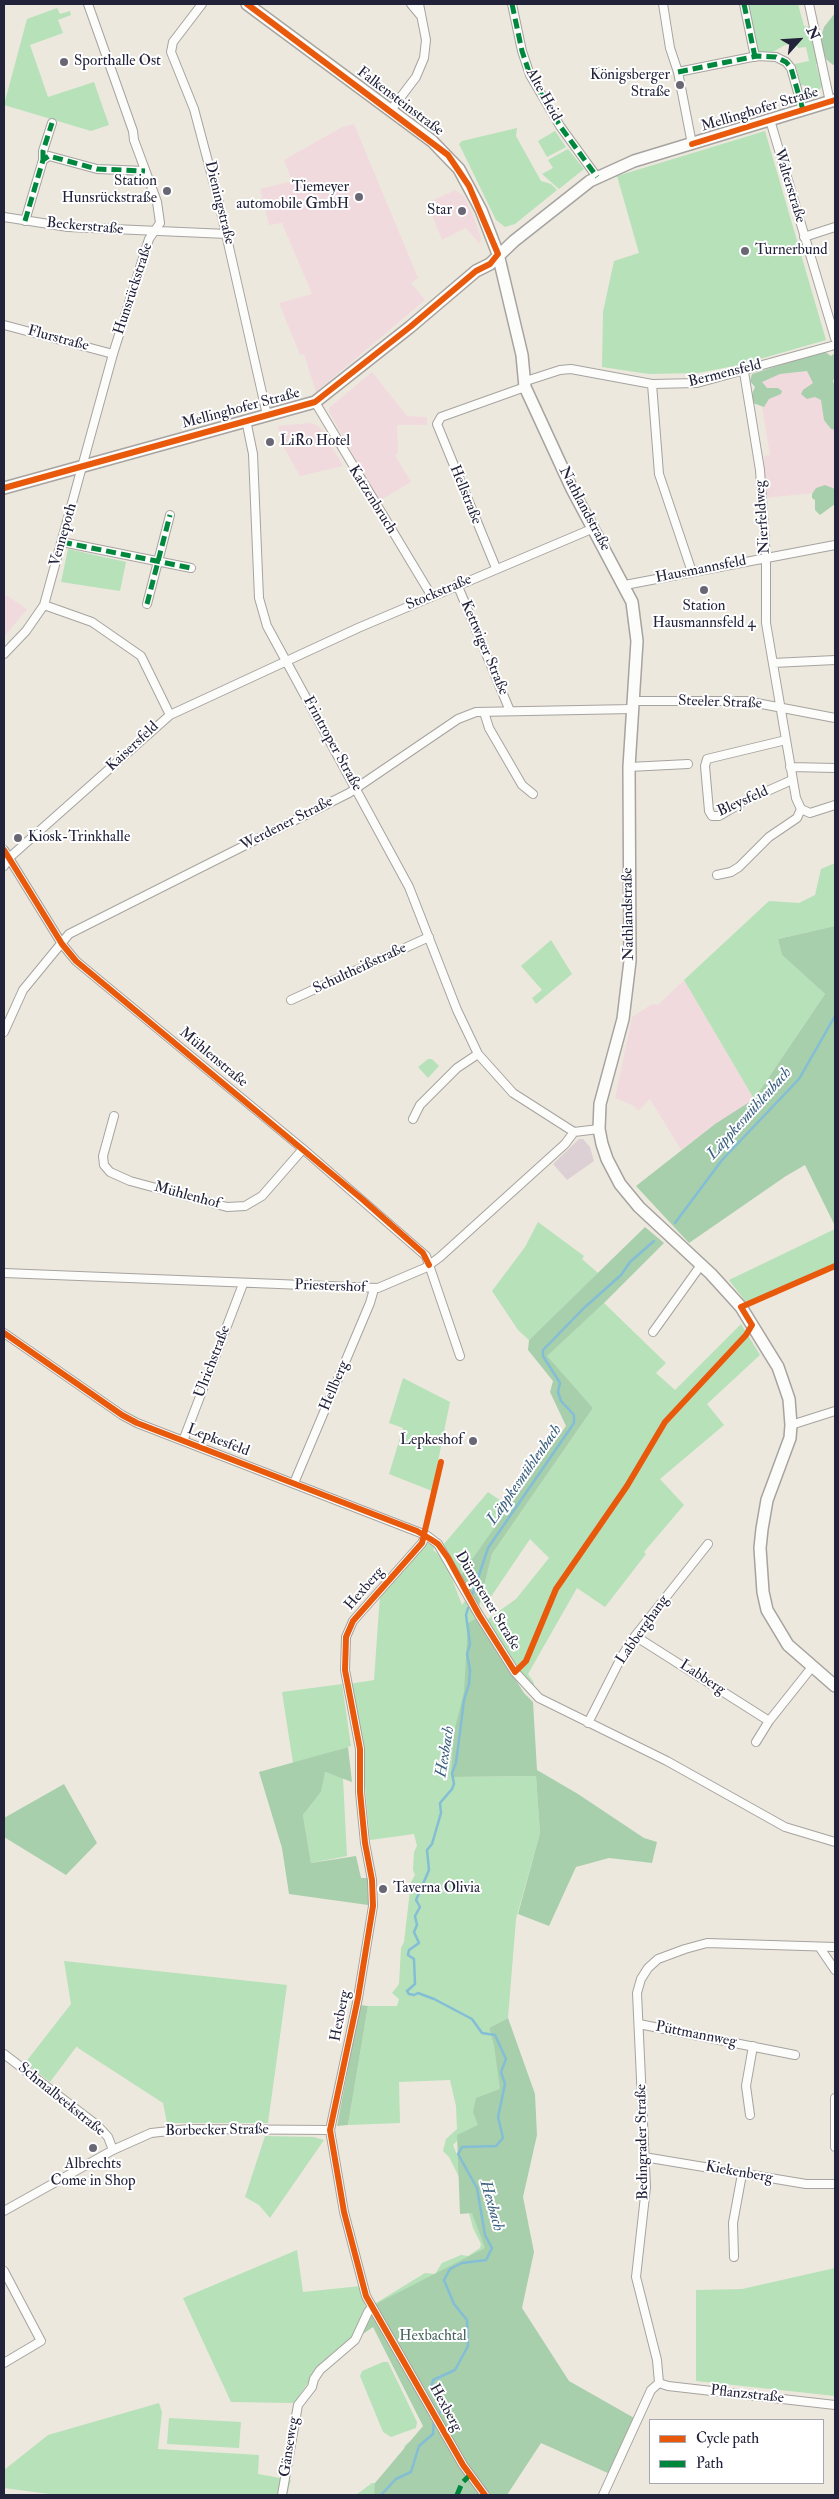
<!DOCTYPE html>
<meta charset="utf-8">
<style>
body{margin:0}
#map{position:relative;width:839px;height:2499px;overflow:hidden;background:#ede8dd;font-family:"IM FELL Double Pica",serif}
canvas{display:block}
.frame{position:absolute;inset:0;border:5px solid #22223b;pointer-events:none}
.legend{position:absolute;left:649px;top:2419px;width:175px;height:65px;box-sizing:border-box;background:#fff;border:1px solid #a7a7b1;margin:0;padding:6px 9px;list-style:none;font-size:15px;color:#22223b}
.legend li{display:flex;align-items:center;gap:10px;height:25px}
.legend b{width:25px;border:1px solid #a7a7b1}
.north{position:absolute;left:774px;top:15px;width:50px;height:50px;-webkit-text-stroke:4px #fff;paint-order:stroke;rotate:64deg;font-size:14px;font-weight:700;line-height:20px;text-align:center;color:#22223b}
.north::after{content:'';display:block;margin:auto;width:18px;height:22px;background:#22223b;clip-path:polygon(50% 0,100% 100%,50% 72%,0 100%)}
</style>
<div id="map">
<canvas width="839" height="2499"></canvas>
<div class="frame"></div>
<ul class="legend">
<li><b style="height:6px;background:#e8590c"></b>Cycle path</li>
<li><b style="height:6px;background:#00873e"></b>Path</li>
</ul>
<div class="north">N</div>
</div>
<script>
const g = document.querySelector('canvas').getContext('2d');
g.lineJoin = 'round';
function paint(path, color) { g.fillStyle = color; g.fill(path, 'evenodd'); }
const poly = rows => new Path2D(rows.map(r => 'M' + r).join(''));
function trace(path, color, width, dash) { g.strokeStyle = color; g.lineWidth = width; g.lineCap = dash ? 'butt' : 'round'; g.setLineDash(dash || []); g.stroke(path); }
function write(font, color, halo, rows, align = 'center') {
  g.font = font + ' "IM FELL Double Pica",serif'; g.lineWidth = 4; g.setLineDash([]); g.textBaseline = 'middle'; g.strokeStyle = halo; g.fillStyle = color; for (const [text, x, y, turn = 0] of rows) {
    g.save(); g.translate(x, y); g.rotate((+turn || 0) * Math.PI / 180); g.textAlign = isNaN(turn) ? turn : align; if (halo) g.strokeText(text, 0, 0); g.fillText(text, 0, 0); g.restore();
  }
}
const built = poly([
 [354,124,418,278,411,283,425,300,316,392,304,354,300,355,279,303,312,294,282,223,269,225,260,189,292,181,284,160,342,127],
 [455,190,464,196,473,215,481,238,480,244,466,228,442,240,427,203],
 [821,360,835,399,835,491,764,498,764,456,770,455,757,378],
 [372,372,407,416,427,417,427,425,397,425,398,453,395,455,411,482,379,501,329,412,329,408],
 [309,423,317,425,323,431,343,466,300,476,283,446,278,426],
 [6,595,27,609,4,637,4,598],
 [684,980,754,1099,715,1124,681,1150,650,1099,638,1111,634,1106,615,1098,632,1017,652,1004,658,1005]
]);
const industrial = poly([
 [579,1139,583,1139,590,1147,594,1161,567,1180,553,1164]
]);
const green = poly([
 [747,4,798,4,804,26,811,27,819,63,816,64,822,86,816,96,811,99,804,85,801,85,795,64,809,61,806,47,798,48,796,42,785,45,771,53,758,53],
 [57,8,60,14,70,11,71,15,58,20,63,33,30,45,48,97,94,82,109,125,91,131,4,105,27,19],
 [517,128,516,136,541,181,551,184,557,190,515,224,505,227,496,220,459,144,462,141],
 [555,131,566,147,547,157,538,141],
 [765,131,826,340,739,365,698,373,649,374,602,367,603,312,614,261,639,253,617,176],
 [568,149,584,169,559,189,542,174,553,168,548,160],
 [68,549,126,562,120,591,61,582],
 [835,863,835,926,778,939,782,955,825,994,754,1099,684,980,769,901,799,903,815,895,821,869],
 [551,940,572,974,536,1004,532,998,542,990,521,966],
 [428,1059,432,1059,439,1066,428,1078,418,1067],
 [538,1222,584,1256,582,1259,598,1273,529,1340,518,1330,492,1291,525,1247],
 [835,1229,835,1266,746,1302,729,1280],
 [604,1303,666,1363,656,1373,675,1390,741,1324,760,1355,707,1404,724,1425,660,1479,684,1505,644,1552,646,1554,605,1607,577,1588,528,1674,534,1683,534,1691,519,1673,484,1622,516,1599,549,1558,530,1539,484,1607,480,1601,492,1554,593,1408,546,1356],
 [403,1378,450,1402,432,1491,389,1474,403,1428,389,1423],
 [488,1492,510,1507,461,1575,444,1544],
 [429,1543,437,1545,433,1550,438,1554,448,1568,462,1605,465,1601,477,1618,451,1777,536,1776,540,1833,516,1919,508,2018,489,2028,506,2082,481,2125,465,2133,453,2145,492,2240,441,2413,381,2495,356,2495,372,2483,377,2483,403,2452,405,2445,412,2440,418,2432,424,2429,420,2377,376,2303,425,2273,435,2274,442,2263,461,2255,468,2256,480,2248,481,2244,473,2228,460,2179,449,2157,443,2151,446,2139,457,2129,456,2106,450,2080,399,2082,400,2123,348,2125,368,2006,397,2006,399,1999,392,1993,399,1984,401,1948,404,1942,411,1882,415,1875,413,1870,414,1852,417,1846,414,1834,370,1840,364,1776,363,1746,357,1708,349,1684,374,1680,380,1595,424,1546],
 [342,1684,351,1746,293,1763,282,1692],
 [324,1772,343,1778,347,1856,311,1863,303,1815,321,1792],
 [64,1961,287,1985,268,2123,167,2123,163,2103,78,2048,77,2046,50,2082,25,2063,71,2004],
 [265,2136,314,2137,324,2140,270,2218,259,2205,245,2197],
 [297,2250,303,2292,361,2286,367,2312,352,2342,321,2364,294,2403,231,2402,183,2298],
 [835,2268,835,2396,696,2381,696,2290,742,2289],
 [383,2362,388,2362,417,2422,416,2428,391,2437,383,2432,360,2376,362,2371],
 [159,2403,162,2412,158,2449,259,2455,258,2474,291,2480,287,2495,57,2495,4,2488,4,2470,48,2435],
 [169,2418,241,2422,239,2448,167,2444]
]);
const forest = poly([
 [835,13,835,64,833,65,826,59,820,40,824,27],
 [824,351,831,356,835,353,835,376,833,381,835,387,835,430,831,429,824,420,821,400,815,397,807,399,801,394,803,390,813,383,807,371,780,374,762,382,767,388,778,388,782,391,781,394,769,399,764,407,753,403,752,394,755,387,750,381,752,374],
 [825,485,835,489,835,504,820,515,815,510,815,500,812,498,812,494,816,488],
 [835,926,835,1226,805,1165,786,1176,689,1243,636,1186,715,1124,754,1099,825,994,782,955,778,939],
 [645,1227,664,1243,604,1303,547,1356,593,1408,492,1554,479,1606,461,1575,566,1426,550,1392,553,1381,528,1350,529,1340],
 [477,1618,524,1693,533,1702,537,1770,578,1794,644,1838,657,1842,652,1863,609,1858,576,1867,549,1926,518,1914,540,1833,536,1776,451,1777,454,1732,464,1692,468,1623],
 [348,1747,352,1782,325,1772,321,1792,303,1815,311,1863,356,1856,361,1878,369,1878,368,1905,289,1894,282,1848,259,1772],
 [64,1784,97,1843,66,1875,4,1837,4,1818],
 [360,2005,368,2006,348,2125,337,2126],
 [508,2018,535,2094,537,2135,523,2197,534,2252,522,2308,569,2381,636,2419,610,2474,541,2443,507,2495,374,2495,375,2483,423,2426,373,2327,360,2336,372,2306,485,2248,472,2213,460,2214,457,2135,478,2125,473,2112,476,2098,500,2089,494,2045,489,2028]
]);
const stream = poly([
 [675,1223,722,1160,799,1079,835,1016],
 [473,1593,488,1548,574,1423,574,1415,561,1401,558,1392,560,1383,543,1356,543,1350,584,1308,621,1275,630,1262,654,1241],
 [438,2416,441,2410,431,2388,433,2380,455,2370,468,2346,467,2320,454,2304,444,2280,450,2269,462,2263,486,2260,492,2248,485,2235,477,2188,458,2154,462,2147,496,2146,503,2138,498,2117,505,2084,501,2072,506,2059,495,2035,482,2033,472,2019,434,1999,418,1993,414,1995,409,1994,407,1991,415,1984,414,1959,408,1955,409,1950,419,1943,414,1932,417,1925,415,1916,420,1907,416,1900,429,1870,427,1850,432,1844,441,1813,440,1803,452,1789,454,1784,452,1773,456,1763,464,1700,469,1684,470,1670,467,1654,470,1644,466,1615,468,1608],
 [381,2495,396,2479,411,2472,419,2446,433,2434,434,2420]
]);
const street = poly([
 [202,4,173,42,171,52,194,109,219,203,267,415],
 [411,4,421,16],
 [512,4,522,51,530,75,560,126,597,177],
 [663,4,670,48,678,72,692,144],
 [744,4,755,57],
 [809,4,830,102],
 [678,72,757,56,776,57,786,62,791,68,803,110],
 [391,110,416,77,424,58,426,40,419,4],
 [770,120,835,338],
 [43,160,43,151,52,123],
 [4,217,68,227,227,234],
 [25,221,43,160,49,156,97,169,145,171],
 [804,237,835,227],
 [4,325,113,354],
 [744,372,760,470,766,558,766,623,796,798,801,809,810,813,835,805],
 [526,381,560,370,571,369,652,384,697,383,835,345],
 [652,384,659,474,692,572],
 [315,402,431,595],
 [246,420,253,454,259,598,267,626,409,887,457,1010,478,1054,513,1093,574,1132],
 [62,542,191,568],
 [496,568,437,424,441,417,525,387],
 [457,584,510,711],
 [625,585,835,545],
 [147,604,170,515],
 [44,605,92,622,141,656,170,715],
 [4,654,26,631,44,605,113,354,149,239,160,223,157,202,134,140,133,131,88,4],
 [773,663,835,660],
 [633,701,746,701,835,718],
 [484,712,489,728,522,785,533,794],
 [786,740,707,759,705,766,709,811,712,816,719,816,745,801,792,780],
 [629,767,688,764],
 [790,767,835,768],
 [4,850,62,944,76,961,303,1149,426,1256,460,1356],
 [4,866,10,857,170,715,358,628,594,528],
 [717,875,731,872,739,867,769,837,797,818,801,809],
 [291,1000,429,937],
 [4,1032,23,990,69,934,349,793,458,719,476,712,632,709],
 [114,1116,103,1156,104,1165,110,1172,130,1181,227,1207,245,1206,262,1196,303,1149],
 [413,1119,420,1105,457,1068,478,1054],
 [4,1273,378,1288,425,1268,440,1257,565,1144,574,1132,599,1129],
 [653,1332,701,1265],
 [4,1333,122,1415,137,1423,426,1535,438,1544,479,1615,515,1672,539,1698,667,1761,785,1827,835,1842],
 [791,1425,835,1411],
 [183,1441,243,1284],
 [294,1483,370,1303,374,1289],
 [426,1535,422,1543,353,1621,346,1637,345,1670,360,1749,360,1792,365,1843,372,1880,373,1906,358,1998,330,2130,344,2212,366,2296,463,2465,485,2495],
 [635,1636,769,1721,812,1667],
 [588,1723,622,1656,635,1636,708,1544],
 [756,1742,769,1721],
 [820,1948,835,1970],
 [639,2024,795,2055],
 [4,2054,98,2126,108,2137,113,2150],
 [835,2098,835,2147],
 [750,2115,746,2086,753,2046],
 [644,2157,806,2184,835,2184],
 [4,2211,113,2150,151,2133,188,2129,330,2130],
 [734,2257,733,2223,742,2174],
 [4,2271,41,2341,4,2363],
 [659,2383,668,2386,835,2405],
 [282,2495,298,2405,312,2387,314,2379,320,2370,355,2340,368,2312,372,2307],
 [603,2495,651,2390,659,2383,657,2360,636,2277,646,2187,637,1993,641,1979,648,1968,658,1959,685,1949,707,1943,835,1947]
]);
const secondary = poly([
 [247,4,432,141,459,169,481,210,498,254,522,355,525,387,572,489,632,602,637,641,629,767,630,961,623,1019,600,1104,599,1129,602,1144,607,1159,620,1184,639,1207,711,1274,741,1307,778,1367,789,1399,791,1425,790,1438,767,1500,762,1529,760,1548,763,1592,767,1610,788,1645,835,1686],
 [4,488,315,402,410,327,476,271,490,264,514,241,590,181,634,161,835,100]
]);
const quiet = poly([
 [512,4,522,51,530,75,560,126,597,177],
 [744,4,755,57],
 [678,72,757,56,776,57,786,62,791,68,803,110],
 [43,160,43,151,52,123],
 [25,221,43,160,49,156,97,169,145,171],
 [62,542,191,568],
 [147,604,170,515],
 [457,2495,462,2483,470,2475]
]);
const cycleway = poly([
 [692,144,835,100],
 [4,488,315,402,410,327,476,271,490,264,498,254,469,186,448,155,247,4],
 [4,850,62,944,76,961,362,1199,423,1253,429,1265],
 [4,1333,122,1415,137,1423,417,1531,432,1540,438,1544,448,1558,479,1615,515,1672,526,1661,556,1589,627,1486,665,1422,746,1335,752,1325,741,1307,835,1266],
 [441,1462,422,1543,353,1621,346,1637,345,1670,360,1749,360,1792,365,1843,372,1880,373,1906,358,1998,330,2130,344,2212,366,2296,463,2465,485,2495]
]);
const markers = [
 [64,62,5,"#696774"],
 [680,85,5,"#696774"],
 [167,191,5,"#696774"],
 [359,197,5,"#696774"],
 [462,211,5,"#696774"],
 [745,251,5,"#696774"],
 [270,442,5,"#696774"],
 [704,590,5,"#696774"],
 [18,838,5,"#696774"],
 [473,1441,5,"#696774"],
 [383,1889,5,"#696774"],
 [93,2148,5,"#696774"]
];
const poiNames = [
 ["Sporthalle Ost",74,62],
 ["Königsberger",670,76,"right"],
 ["Straße",670,93,"right"],
 ["Station",157,182,"right"],
 ["Hunsrückstraße",157,199,"right"],
 ["Tiemeyer",349,188,"right"],
 ["automobile GmbH",349,205,"right"],
 ["Star",452,211,"right"],
 ["Turnerbund",755,251],
 ["LiRo Hotel",280,442],
 ["Station",704,607,"center"],
 ["Hausmannsfeld 4",704,624,"center"],
 ["Kiosk-Trinkhalle",28,838],
 ["Lepkeshof",463,1441,"right"],
 ["Taverna Olivia",393,1889],
 ["Albrechts",93,2165,"center"],
 ["Come in Shop",93,2182,"center"]
];
const streetNames = [
 ["Alte Heid",543,95,61],
 ["Falkensteinstraße",400,102,37],
 ["Mellinghofer Straße",760,110,-17],
 ["Walterstraße",789,186,73],
 ["Dieningstraße",219,203,76],
 ["Beckerstraße",85,227,5],
 ["Hunsrückstraße",134,289,-72],
 ["Flurstraße",58,339,15],
 ["Bermensfeld",725,374,-14],
 ["Mellinghofer Straße",241,409,-15],
 ["Hellstraße",465,495,68],
 ["Katzenbruch",372,500,58],
 ["Nathlandstraße",584,509,62],
 ["Nierfeldweg",763,517,-94],
 ["Vennepoth",64,535,-74],
 ["Hausmannsfeld",701,570,-11],
 ["Stockstraße",439,593,-23],
 ["Kettwiger Straße",484,648,67],
 ["Steeler Straße",720,703,2],
 ["Frintroper Straße",332,744,61],
 ["Kaisersfeld",133,747,-43],
 ["Bleysfeld",743,802,-24],
 ["Werdener Straße",287,824,-27],
 ["Nathlandstraße",629,914,-91],
 ["Schultheißstraße",360,969,-25],
 ["Mühlenstraße",213,1058,40],
 ["Mühlenhof",187,1196,15],
 ["Priestershof",330,1287,2],
 ["Ulrichstraße",213,1362,-69],
 ["Hellberg",335,1386,-67],
 ["Lepkesfeld",218,1441,21],
 ["Hexberg",365,1589,-49],
 ["Dümptener Straße",487,1601,59],
 ["Labberghang",643,1630,-55],
 ["Labberg",702,1678,33],
 ["Hexberg",341,2016,-79],
 ["Püttmannweg",696,2035,11],
 ["Schmalbeekstraße",61,2100,39],
 ["Borbecker Straße",217,2131,-1],
 ["Bedingrader Straße",643,2142,-91],
 ["Kiekenberg",739,2173,10],
 ["Pflanzstraße",747,2395,6],
 ["Hexberg",445,2408,61],
 ["Gänseweg",290,2447,-81]
];
const parkNames = [
 ["Hexbachtal",433,2337]
];
const waterNames = [
 ["Läppkesmühlenbach",750,1114,-48],
 ["Läppkesmühlenbach",525,1475,-55],
 ["Hexbach",446,1752,-81],
 ["Hexbach",491,2206,74]
];
paint(built, '#f1dade');
paint(industrial, '#ddd0d5');
paint(green, '#b6e1b9');
paint(forest, '#a7cfac');
trace(stream, '#84bed6', 2.5);
trace(street, '#a6a3a0', 10);
trace(secondary, '#a6a3a0', 14);
trace(street, '#fcfcfa', 8);
trace(secondary, '#fcfcfa', 11);
trace(quiet, '#00873e', 5, [10, 5]);
trace(cycleway, '#e8590c', 6);
for (const [x, y, r, color] of markers) { const dot = new Path2D(); dot.arc(x, y, r, 0, 2 * Math.PI); g.fillStyle = color; g.fill(dot); trace(dot, '#fff', 2); }
write('15px', '#22223b', '#fff', poiNames, 'left');
write('15px', '#22223b', '#fff', streetNames);
write('15px', '#46635d', '#fff', parkNames);
write('italic 16px', '#3a607f', '#fff', waterNames);
</script>
